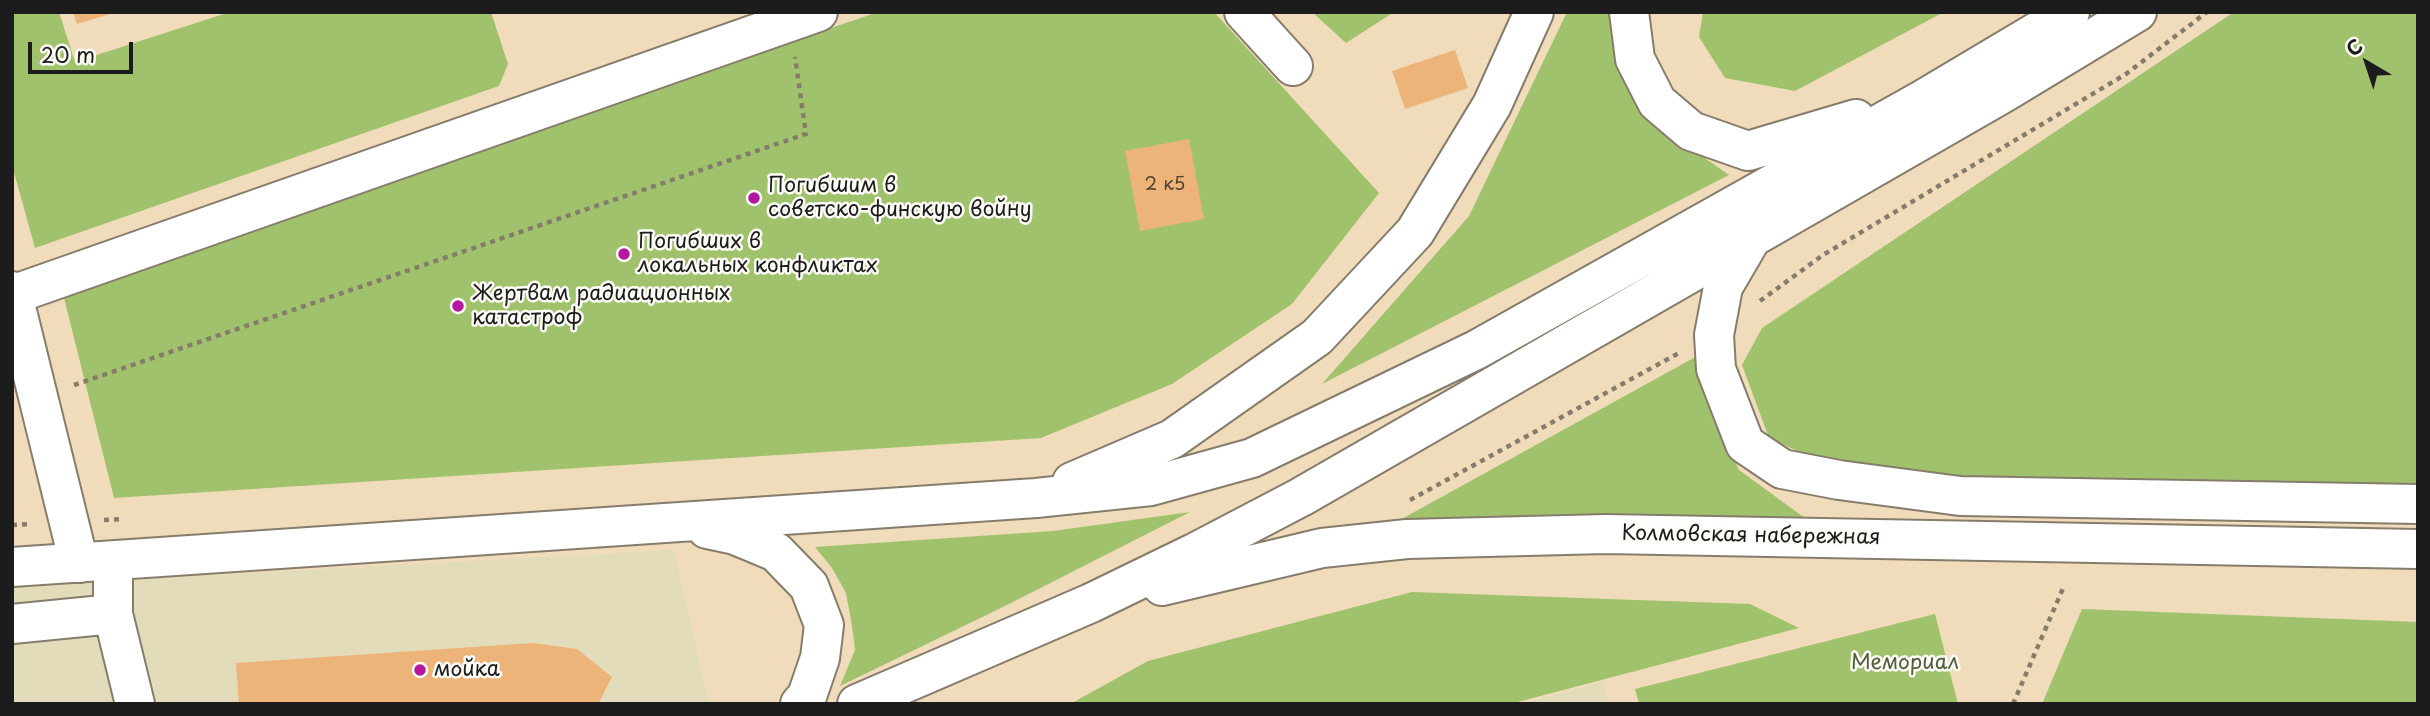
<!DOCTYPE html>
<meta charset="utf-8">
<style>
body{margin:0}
#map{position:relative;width:2430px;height:716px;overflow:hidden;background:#f0dcbb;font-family:"Playpen Sans",sans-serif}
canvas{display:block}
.frame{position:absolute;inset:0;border:14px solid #1c1c1c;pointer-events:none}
.north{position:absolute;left:2332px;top:28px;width:70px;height:70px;-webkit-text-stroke:5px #fdfcf7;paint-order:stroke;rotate:321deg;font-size:19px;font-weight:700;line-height:28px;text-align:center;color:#1c1c1c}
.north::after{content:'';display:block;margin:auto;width:24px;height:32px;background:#1c1c1c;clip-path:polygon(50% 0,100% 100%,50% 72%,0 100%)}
.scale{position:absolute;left:28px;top:42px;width:105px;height:32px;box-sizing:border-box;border:4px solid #1c1c1c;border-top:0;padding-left:9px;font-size:21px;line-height:24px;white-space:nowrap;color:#1c1c1c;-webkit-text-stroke:5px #fdfcf7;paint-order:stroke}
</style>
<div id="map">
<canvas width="2430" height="716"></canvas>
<div class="frame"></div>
<div class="north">С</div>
<div class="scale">20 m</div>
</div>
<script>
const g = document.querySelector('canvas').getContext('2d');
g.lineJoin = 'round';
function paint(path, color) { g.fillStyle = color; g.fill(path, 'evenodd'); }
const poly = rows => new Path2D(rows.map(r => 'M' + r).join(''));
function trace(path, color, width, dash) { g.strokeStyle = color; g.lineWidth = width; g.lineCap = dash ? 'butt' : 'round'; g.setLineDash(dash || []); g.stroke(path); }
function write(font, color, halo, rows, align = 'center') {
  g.font = font + ' "Playpen Sans",sans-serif'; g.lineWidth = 5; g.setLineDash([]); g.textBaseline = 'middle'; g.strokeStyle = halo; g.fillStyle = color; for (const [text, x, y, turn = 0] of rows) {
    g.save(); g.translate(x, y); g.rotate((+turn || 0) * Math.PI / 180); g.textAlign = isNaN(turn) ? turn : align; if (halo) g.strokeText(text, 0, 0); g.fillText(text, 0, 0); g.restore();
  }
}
const built = poly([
 [674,550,709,704,12,704,12,586],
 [1603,682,1608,704,1522,704]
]);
const green = poly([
 [12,12,59,12,75,62,230,12,491,12,508,64,499,86,35,248,12,165],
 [878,12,1214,12,1379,193,1292,304,1172,384,1041,438,114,498,62,290],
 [1312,12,1394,12,1346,43],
 [1567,12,1614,12,1613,22,1639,112,1729,175,1322,384,1469,216],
 [1703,12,1944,12,1795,91,1725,78,1699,37],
 [2234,12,2418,12,2418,486,1966,481,1826,464,1769,438,1742,365,1762,328],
 [1699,355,1710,406,1739,470,1809,521,1389,526],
 [1190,512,1005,606,840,686,855,650,852,626,846,593,832,568,815,547,1053,531],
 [1412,592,1750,604,1799,628,1510,704,1070,704,1148,661],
 [2082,609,2418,622,2418,704,2042,704],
 [1935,614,1958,704,1639,704,1635,689]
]);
const building = poly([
 [73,12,114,12,114,13,77,24],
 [1455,50,1468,88,1405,109,1392,71],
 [1189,139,1204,219,1140,231,1125,151],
 [533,643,577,649,612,677,598,704,239,704,236,663]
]);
const path = poly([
 [1760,301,1823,255,2126,74,2207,12],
 [74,385,806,134,795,57],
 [1410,500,1679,353],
 [104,520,123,519],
 [12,525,32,524],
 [2013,704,2064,586]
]);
const minor = poly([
 [1244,12,1293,66],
 [12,291,79,563],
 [12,295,818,12],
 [113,561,113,614,135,704],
 [12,624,113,614]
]);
const major = poly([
 [1629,12,1635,59,1657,102,1691,131,1748,151,1856,119],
 [1751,239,1723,287,1714,335,1716,369,1745,444,1782,469,1839,480,1960,496,2418,504],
 [1072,482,1172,439,1317,337,1415,232,1492,105,1534,12],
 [707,529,735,535,776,552,809,586,824,625,820,658,807,696,800,704],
 [12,567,1036,498,1151,486,1252,458,1476,350,1922,100,2070,12],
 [1162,586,1322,548,1407,539,1606,534,2418,549],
 [857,704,1091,603,1194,553,1301,497,2005,92,2137,12]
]);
const markers = [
 [754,198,7,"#b5179e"],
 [624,254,7,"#b5179e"],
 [458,306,7,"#b5179e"],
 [420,670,7,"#b5179e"]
];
const numberNames = [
 ["2 к5",1165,185]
];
const poiNames = [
 ["Погибшим в",768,186],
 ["советско-финскую войну",768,210],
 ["Погибших в",638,242],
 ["локальных конфликтах",638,266],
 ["Жертвам радиационных",472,294],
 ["катастроф",472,318],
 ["мойка",434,670]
];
const streetNames = [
 ["Колмовская набережная",1751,536,1]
];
const parkNames = [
 ["Мемориал",1905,663]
];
paint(built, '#e2dcba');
paint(green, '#a1c26c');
paint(building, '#ecb478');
trace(minor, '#867c6c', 42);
trace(major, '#867c6c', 42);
trace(path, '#867c6c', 4.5, [5, 5]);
trace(minor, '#fff', 38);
trace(major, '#fff', 38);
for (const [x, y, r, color] of markers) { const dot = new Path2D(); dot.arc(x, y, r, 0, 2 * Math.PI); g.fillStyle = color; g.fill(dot); trace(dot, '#fdfcf7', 2.5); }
write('18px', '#504233', null, numberNames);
write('21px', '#1c1c1c', '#fdfcf7', poiNames, 'left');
write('21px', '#1c1c1c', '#fdfcf7', streetNames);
write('21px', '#515e3c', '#fdfcf7', parkNames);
</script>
